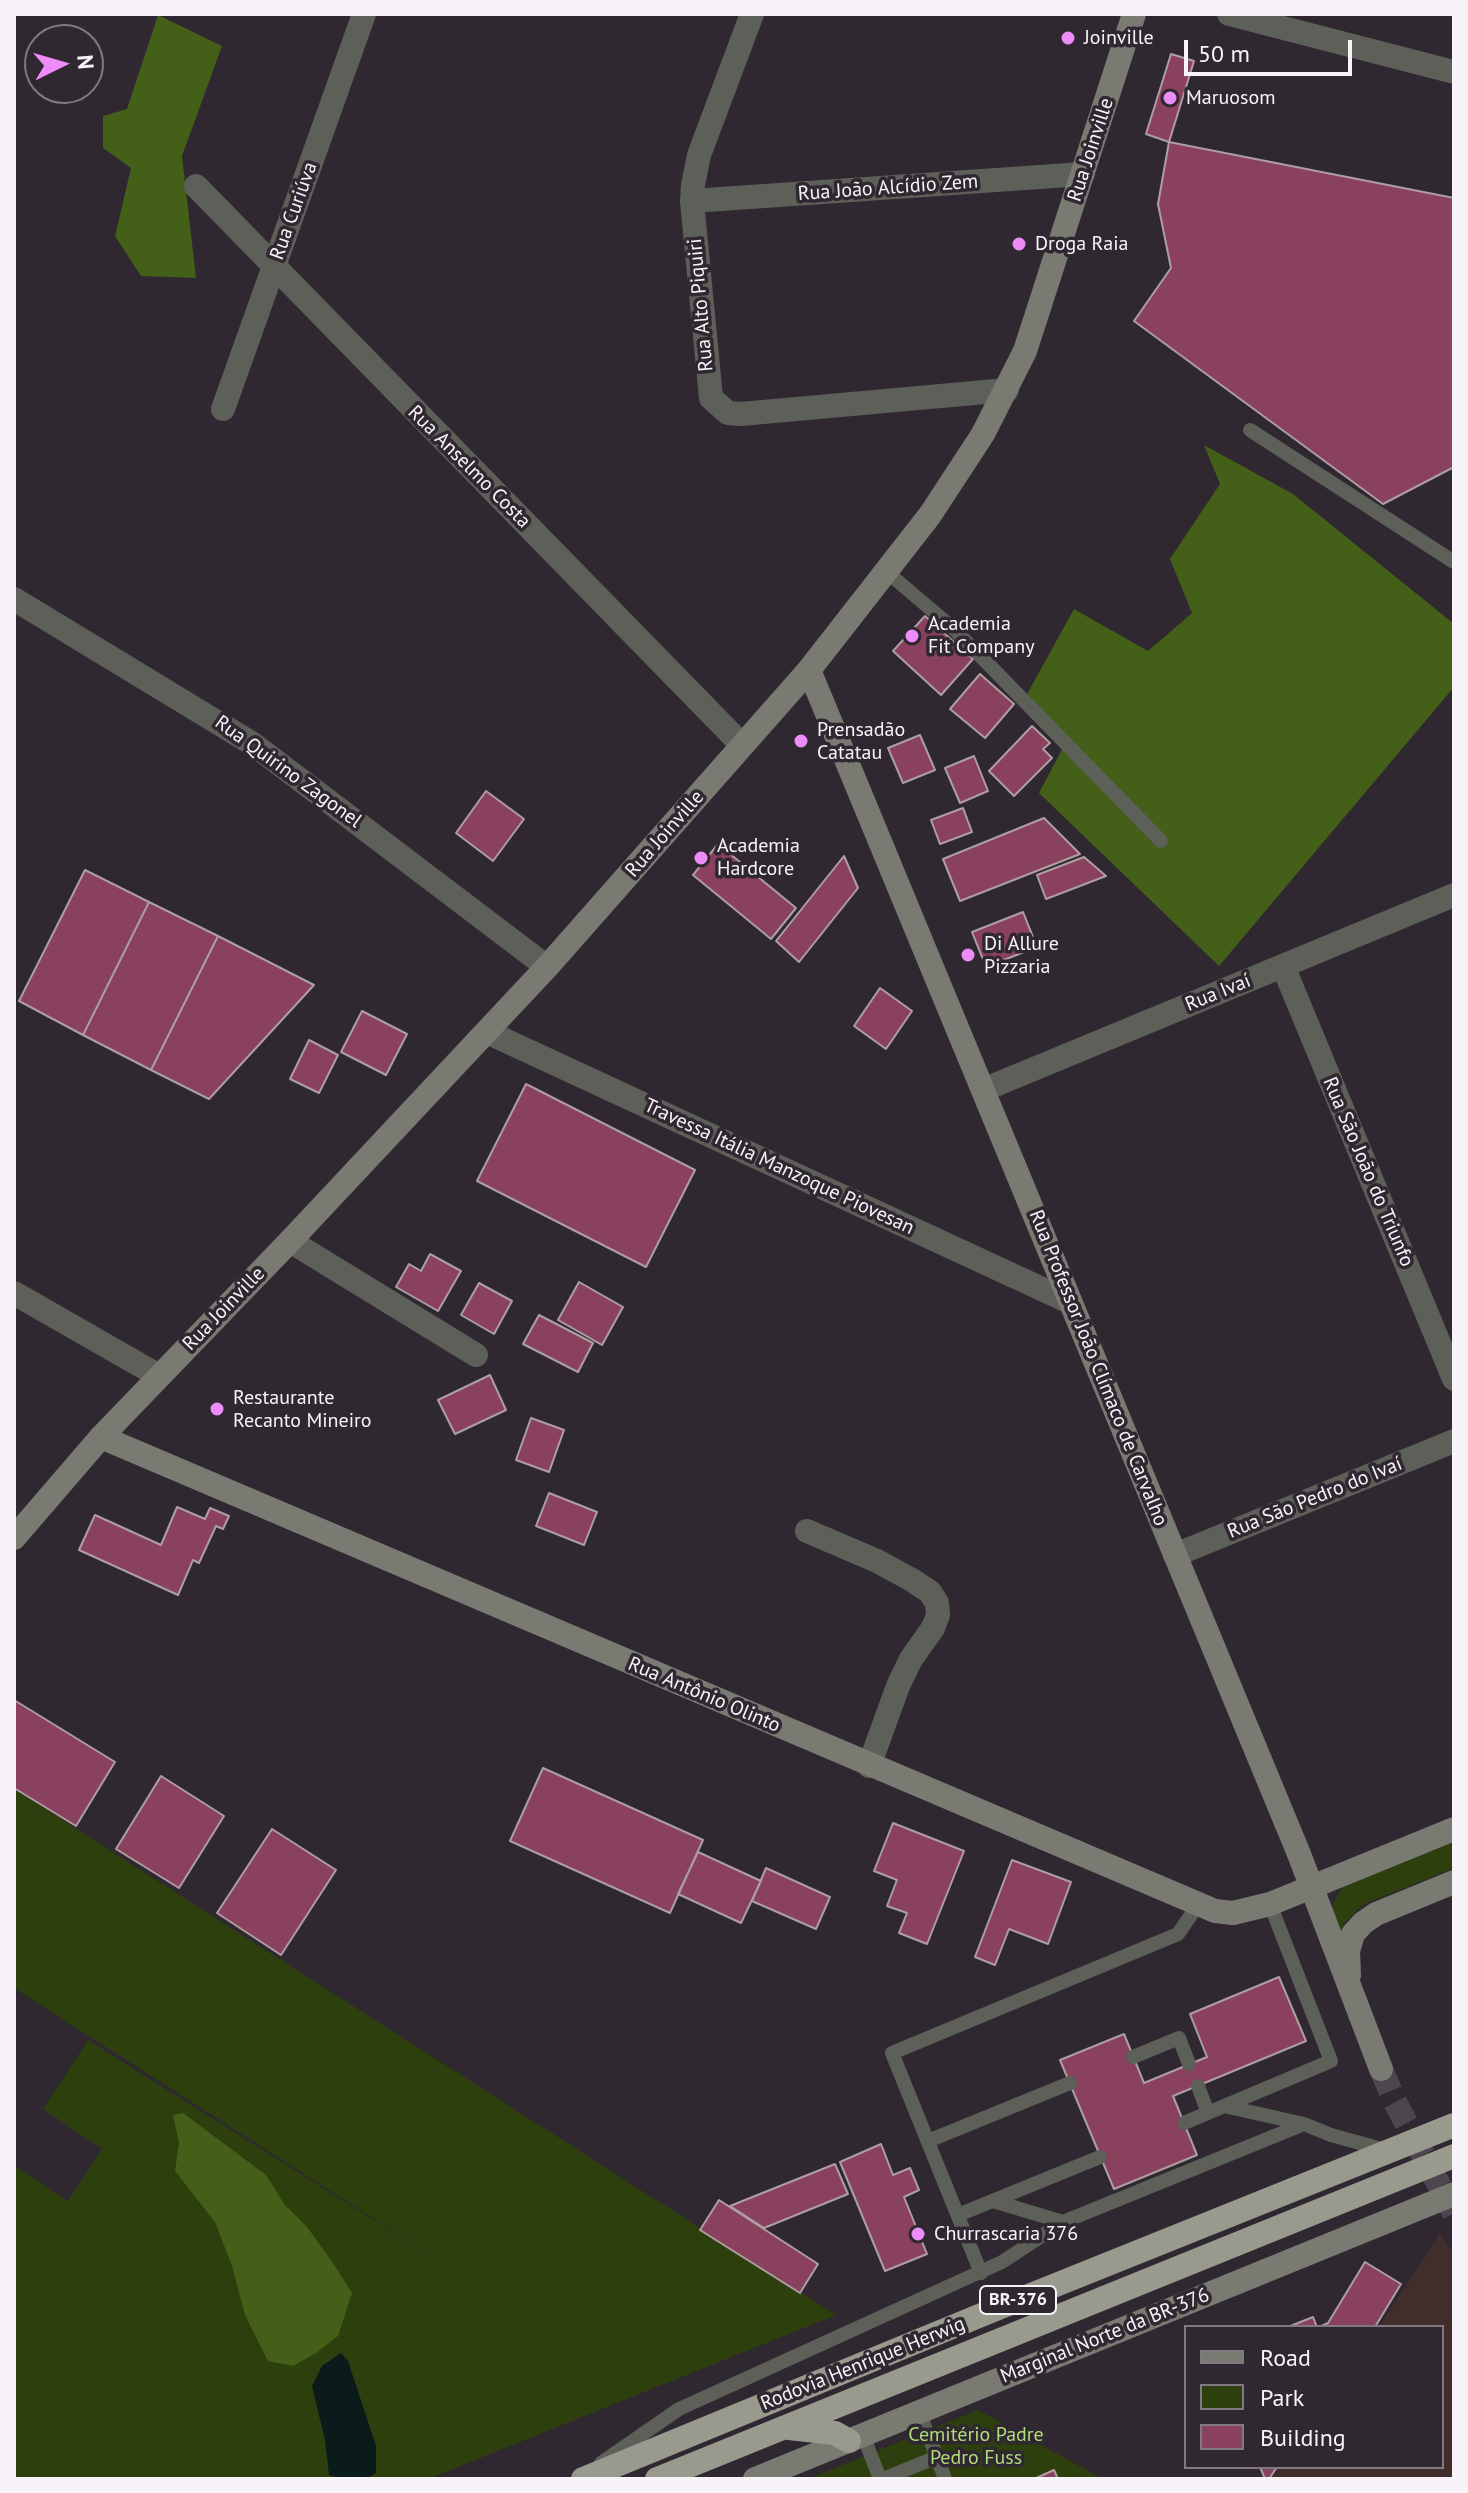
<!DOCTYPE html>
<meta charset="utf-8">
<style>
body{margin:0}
#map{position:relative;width:1468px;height:2493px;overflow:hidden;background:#302831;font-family:"PT Sans",sans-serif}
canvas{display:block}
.frame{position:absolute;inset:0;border:16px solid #f8f3f9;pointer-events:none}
.legend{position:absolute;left:1184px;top:2325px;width:260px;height:144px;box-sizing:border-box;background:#302831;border:2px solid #807981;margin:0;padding:10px 14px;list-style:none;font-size:24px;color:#f8f3f9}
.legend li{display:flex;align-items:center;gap:16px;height:40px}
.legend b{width:40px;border:2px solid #807981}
.north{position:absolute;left:24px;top:24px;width:80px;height:80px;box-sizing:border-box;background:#302831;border:2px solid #807981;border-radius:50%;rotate:85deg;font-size:22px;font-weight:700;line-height:32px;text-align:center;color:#f8f3f9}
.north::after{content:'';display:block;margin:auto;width:28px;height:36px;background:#ed8cf9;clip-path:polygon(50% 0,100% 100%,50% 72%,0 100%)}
.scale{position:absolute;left:1184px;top:40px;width:168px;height:36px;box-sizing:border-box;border:4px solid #f8f3f9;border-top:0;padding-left:10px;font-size:24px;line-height:28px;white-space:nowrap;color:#f8f3f9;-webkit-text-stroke:6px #302831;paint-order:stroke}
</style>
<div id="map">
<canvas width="1468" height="2493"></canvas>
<div class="frame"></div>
<ul class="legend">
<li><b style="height:10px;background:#797b72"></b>Road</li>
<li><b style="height:22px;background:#2c3f0d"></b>Park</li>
<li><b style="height:22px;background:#89415d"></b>Building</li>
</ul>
<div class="north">N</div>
<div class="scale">50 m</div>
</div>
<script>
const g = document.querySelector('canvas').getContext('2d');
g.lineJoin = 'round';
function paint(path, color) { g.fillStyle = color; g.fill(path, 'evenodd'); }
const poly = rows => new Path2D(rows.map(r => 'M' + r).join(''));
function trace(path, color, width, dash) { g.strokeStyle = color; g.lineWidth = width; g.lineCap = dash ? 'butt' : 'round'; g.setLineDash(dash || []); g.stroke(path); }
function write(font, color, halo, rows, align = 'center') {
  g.font = font + ' "PT Sans",sans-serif'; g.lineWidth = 7; g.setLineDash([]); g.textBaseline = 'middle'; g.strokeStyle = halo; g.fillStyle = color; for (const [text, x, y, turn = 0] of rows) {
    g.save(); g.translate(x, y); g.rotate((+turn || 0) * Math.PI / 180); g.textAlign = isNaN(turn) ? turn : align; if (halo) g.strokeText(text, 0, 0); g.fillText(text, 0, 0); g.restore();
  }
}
const commercial = poly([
 [1440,2232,1454,2255,1454,2479,1270,2479,1278,2467,1442,2467,1442,2327,1379,2327]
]);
const green = poly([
 [14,1789,836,2315,428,2479,14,2479,14,2165,68,2201,102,2149,43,2109,88,2040,455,2271,14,1988],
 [1454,1842,1454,1868,1364,1904,1346,1921,1337,1937,1332,1917,1333,1903,1343,1887],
 [978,2410,1103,2479,808,2479]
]);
const forest = poly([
 [158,15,222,46,182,156,196,278,141,276,115,236,131,168,103,148,103,116,127,109],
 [1204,445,1293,494,1454,624,1454,687,1219,966,1039,793,1067,740,1025,698,1074,609,1148,651,1192,613,1170,559,1220,484],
 [183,2113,266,2175,285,2205,307,2227,333,2263,352,2293,338,2336,316,2353,293,2366,268,2361,245,2315,232,2266,215,2222,175,2171,179,2143,173,2115]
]);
const water = poly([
 [341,2353,348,2361,376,2446,376,2473,368,2478,343,2479,329,2475,325,2440,312,2386,322,2366]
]);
const building = poly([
 [1171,54,1194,61,1169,142,1146,134,1171,54],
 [1169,142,1454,198,1454,467,1383,504,1134,321,1171,268,1158,204,1169,142],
 [925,616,973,659,941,695,893,651,925,616],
 [980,674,1014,704,985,738,950,709,980,674],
 [1032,726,1050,743,1043,749,1052,758,1014,796,989,771,1032,726],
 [920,735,935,770,903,783,888,748,920,735],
 [974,756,988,791,960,803,945,768,974,756],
 [486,791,524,819,493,861,456,833,486,791],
 [963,808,972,832,940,844,931,820,963,808],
 [1044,818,1080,854,960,901,943,859,1044,818],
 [718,844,796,908,771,939,693,875,718,844],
 [844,856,858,888,799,962,776,941,844,856],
 [1084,857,1106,876,1046,899,1037,875,1084,857],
 [85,870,149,902,83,1035,19,1001,85,870],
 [149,902,218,936,151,1070,83,1035,149,902],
 [1023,912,1037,947,986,967,972,932,1023,912],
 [218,936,314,985,209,1099,151,1070,218,936],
 [880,988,912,1011,886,1049,854,1026,880,988],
 [362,1011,407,1034,386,1075,341,1052,362,1011],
 [309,1040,338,1055,319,1093,290,1079,309,1040],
 [526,1084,695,1170,646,1267,477,1181,526,1084],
 [430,1254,461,1271,438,1311,396,1287,409,1264,421,1271,430,1254],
 [579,1282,623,1307,602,1345,558,1320,579,1282],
 [479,1283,512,1301,494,1334,461,1315,479,1283],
 [539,1315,593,1343,578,1372,523,1344,539,1315],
 [490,1375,506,1410,455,1434,438,1400,490,1375],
 [531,1418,564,1430,549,1472,516,1460,531,1418],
 [549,1493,597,1512,584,1545,536,1526,549,1493],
 [177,1507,205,1519,210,1508,229,1516,223,1529,216,1526,199,1563,193,1560,178,1595,79,1550,95,1515,161,1545,177,1507],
 [14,1700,115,1762,76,1826,14,1788,14,1700],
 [543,1768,703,1840,670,1913,510,1841,543,1768],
 [161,1776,224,1816,179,1888,116,1849,161,1776],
 [893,1823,964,1851,927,1944,899,1933,907,1913,887,1906,897,1880,874,1871,893,1823],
 [272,1829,336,1870,281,1955,217,1913,272,1829],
 [698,1852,761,1881,741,1923,678,1894,698,1852],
 [1012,1860,1071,1882,1048,1944,1009,1929,995,1965,975,1957,1012,1860],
 [766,1868,830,1897,816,1929,752,1901,766,1868],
 [1279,1977,1306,2041,1173,2096,1197,2155,1114,2189,1060,2060,1124,2034,1144,2083,1207,2057,1190,2014,1279,1977],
 [881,2144,893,2175,910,2168,919,2190,904,2197,927,2254,885,2271,840,2162,881,2144],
 [835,2164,848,2194,764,2228,730,2206,835,2164],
 [719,2200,818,2264,800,2293,700,2230,719,2200],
 [1365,2262,1401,2284,1375,2327,1319,2327,1328,2323,1365,2262],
 [1313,2317,1317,2327,1288,2327,1313,2317],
 [1260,2467,1277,2467,1269,2479,1265,2479,1260,2467],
 [1054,2470,1058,2479,1034,2479,1054,2470]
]);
const secondaryTunnel = poly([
 [1381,2069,1395,2102,1454,2213]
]);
const service = poly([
 [1250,430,1454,562],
 [887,572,954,629,1161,841],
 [1133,2057,1179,2038,1189,2064],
 [1198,2086,1208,2113],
 [1224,2106,1304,2124,1331,2135,1389,2151],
 [1184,2123,1331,2061,1270,1904],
 [928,2141,1070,2083],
 [993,2201,1063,2222],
 [958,2215,1100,2157],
 [981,2273,892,2053,1178,1934,1197,1906],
 [919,2412,937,2457],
 [863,2435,880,2479],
 [601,2463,679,2409,1002,2262,1063,2222,1304,2124],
 [883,2479,937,2457,945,2479]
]);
const minor = poly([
 [752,14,699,155,693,185,692,201,711,398,728,413,741,414,1007,390],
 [1229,14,1454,72],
 [196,186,742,745],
 [692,201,1083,174],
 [223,409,364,14],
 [1283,966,1454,1379],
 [487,1032,1070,1302],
 [983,1090,1454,895],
 [290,1241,476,1355],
 [807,1531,877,1561,912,1580,930,1592,937,1603,938,1615,933,1628,911,1659,898,1686,869,1766],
 [1175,1555,1454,1441]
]);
const tertiary = poly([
 [14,599,253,744,547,967],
 [14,1293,159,1376]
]);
const secondary = poly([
 [809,670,1299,1854,1381,2069],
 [101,1437,1215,1911,1233,1913,1270,1904,1454,1829],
 [14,1538,101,1437,290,1241,547,967,809,670,930,515,983,434,1025,351,1134,14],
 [1349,1975,1348,1951,1353,1934,1363,1923,1376,1914,1454,1882],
 [755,2479,1454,2194]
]);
const trunk = poly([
 [789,2428,835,2433,849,2441],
 [583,2479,996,2309,1454,2125],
 [657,2479,1454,2156]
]);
const markers = [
 [1068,38,8,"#ed8cf9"],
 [1170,98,8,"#ed8cf9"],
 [1019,244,8,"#ed8cf9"],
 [912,636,8,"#ed8cf9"],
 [801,741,8,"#ed8cf9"],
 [701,858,8,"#ed8cf9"],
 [968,955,8,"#ed8cf9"],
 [217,1409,8,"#ed8cf9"],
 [918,2234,8,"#ed8cf9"]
];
const shields = [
 [1018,2300,76]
];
const shieldNames = [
 ["BR-376",1018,2300]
];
const poiNames = [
 ["Joinville",1084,38],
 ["Maruosom",1186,98],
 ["Droga Raia",1035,244],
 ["Academia",928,624],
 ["Fit Company",928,647],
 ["Prensadão",817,730],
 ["Catatau",817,753],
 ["Academia",717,846],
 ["Hardcore",717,869],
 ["Di Allure",984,944],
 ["Pizzaria",984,967],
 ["Restaurante",233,1398],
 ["Recanto Mineiro",233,1421],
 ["Churrascaria 376",934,2234]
];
const streetNames = [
 ["Rua Joinville",1091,150,-72],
 ["Rua João Alcídio Zem",888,188,-4],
 ["Rua Curiúva",294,211,-70],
 ["Rua Alto Piquiri",701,305,-95],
 ["Rua Anselmo Costa",469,467,45],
 ["Rua Quirino Zagonel",288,772,36],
 ["Rua Joinville",665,834,-49],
 ["Rua Ivaí",1218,993,-22],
 ["Travessa Itália Manzoque Piovesan",779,1167,25],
 ["Rua São João do Triunfo",1368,1172,67],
 ["Rua Joinville",224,1309,-46],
 ["Rua Professor João Clímaco de Carvalho",1098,1368,68],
 ["Rua São Pedro do Ivaí",1315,1498,-22],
 ["Rua Antônio Olinto",704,1695,23],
 ["Marginal Norte da BR-376",1105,2336,-22],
 ["Rodovia Henrique Herwig",863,2364,-22]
];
const parkNames = [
 ["Cemitério Padre",976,2435],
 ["Pedro Fuss",976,2458]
];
paint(commercial, '#412d2c');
paint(green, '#2c3f0d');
paint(forest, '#435f18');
paint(water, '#0b1a1a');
paint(building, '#89415d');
trace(building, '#ad9ea2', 2);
trace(secondaryTunnel, '#4e464f', 24, [24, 12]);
trace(service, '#5d5f59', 14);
trace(minor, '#5d5f59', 24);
trace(tertiary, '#5d5f59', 24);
trace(secondary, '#797b72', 24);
trace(trunk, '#989a8e', 24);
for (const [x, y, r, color] of markers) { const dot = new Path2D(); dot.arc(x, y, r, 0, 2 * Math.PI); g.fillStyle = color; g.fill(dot); trace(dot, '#302831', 3); }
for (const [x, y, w] of shields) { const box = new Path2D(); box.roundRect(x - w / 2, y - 14, w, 28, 6); g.fillStyle = '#302831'; g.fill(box); trace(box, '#f8f3f9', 2); }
write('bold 18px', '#f8f3f9', null, shieldNames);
write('20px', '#f8f3f9', '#302831', poiNames, 'left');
write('20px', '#f8f3f9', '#302831', streetNames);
write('20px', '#b1dc7c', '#302831', parkNames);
</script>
